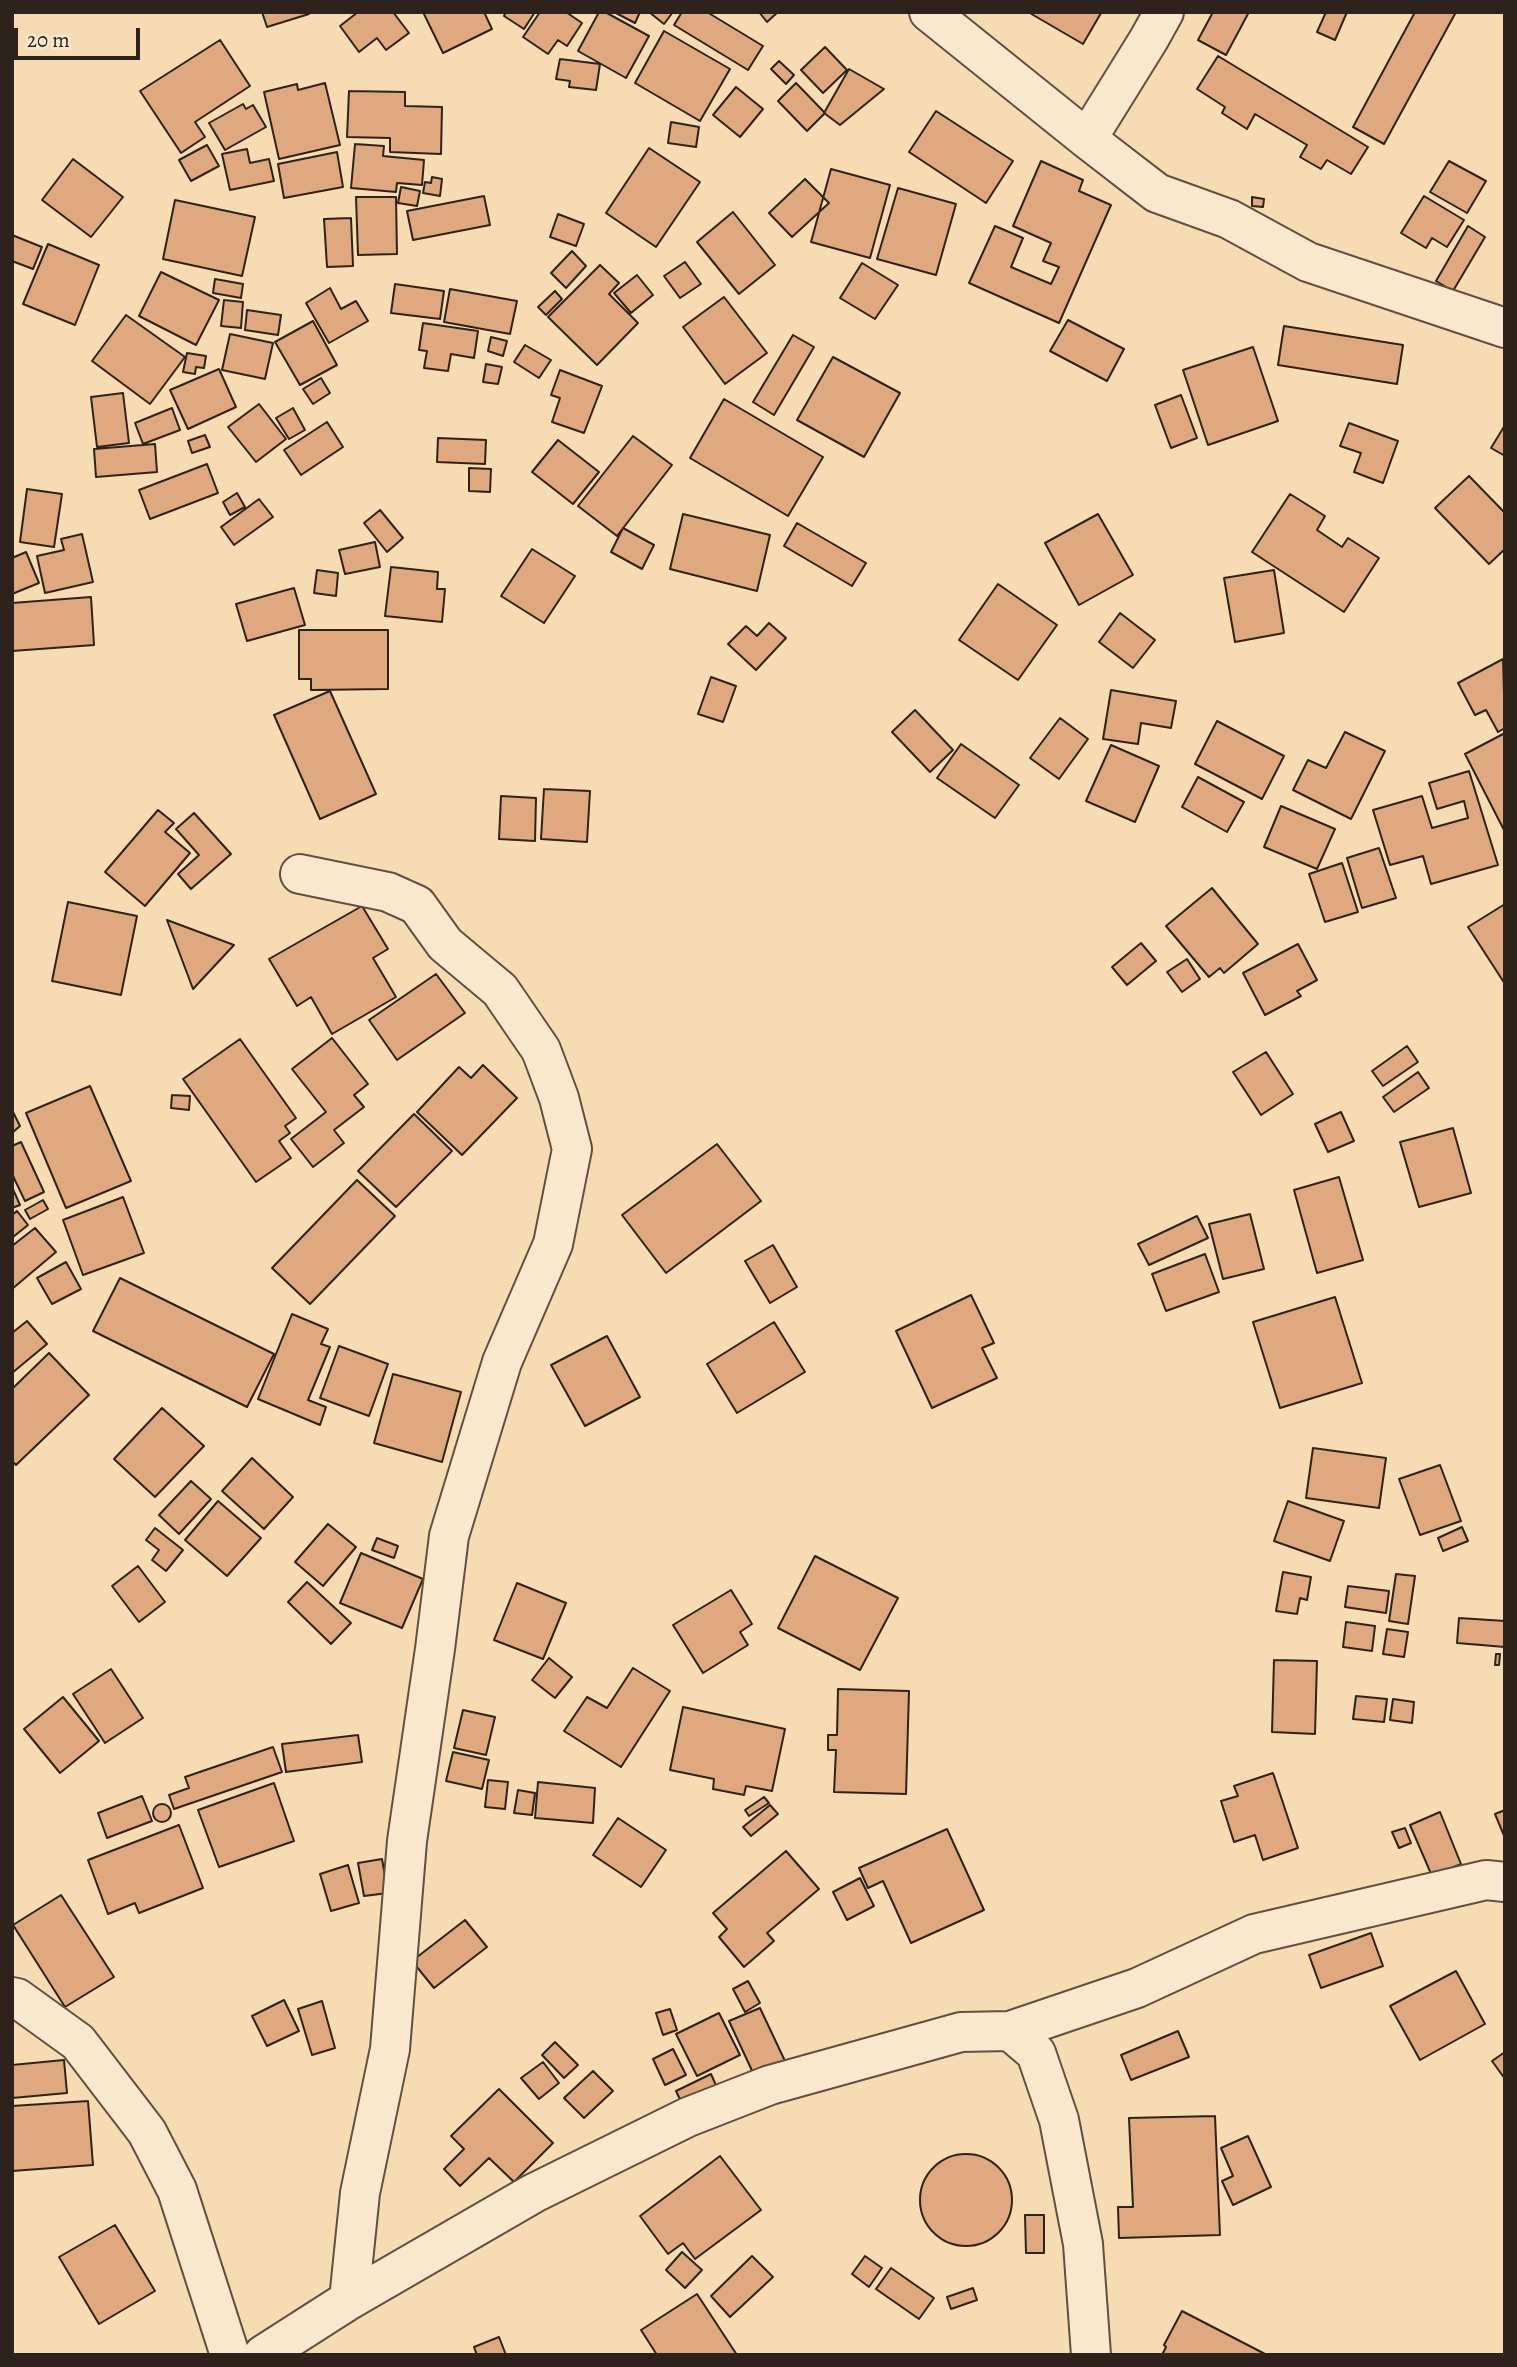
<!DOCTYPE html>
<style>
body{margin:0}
#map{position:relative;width:1517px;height:2367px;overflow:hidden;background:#f7dcb3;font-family:Alegreya,serif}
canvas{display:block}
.frame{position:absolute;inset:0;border:14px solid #2e221c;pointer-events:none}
.scale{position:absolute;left:14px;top:28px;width:126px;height:32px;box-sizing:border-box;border:4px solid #2e221c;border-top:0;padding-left:9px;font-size:21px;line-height:24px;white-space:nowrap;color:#2e221c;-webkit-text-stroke:5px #fae8ce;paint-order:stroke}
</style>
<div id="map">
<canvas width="1517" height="2367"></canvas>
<div class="frame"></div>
<div class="scale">20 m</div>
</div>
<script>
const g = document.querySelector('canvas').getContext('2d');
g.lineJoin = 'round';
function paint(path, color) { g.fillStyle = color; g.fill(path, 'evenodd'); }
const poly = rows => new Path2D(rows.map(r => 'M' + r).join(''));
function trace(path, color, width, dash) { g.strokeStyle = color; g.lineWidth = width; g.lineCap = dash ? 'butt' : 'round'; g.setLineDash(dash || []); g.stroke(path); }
const building = poly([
 [262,12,309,12,309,14,267,27,262,12],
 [358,12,393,12,409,33,386,50,377,38,359,52,340,26,358,12],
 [423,12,484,12,492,29,443,53,423,12],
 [506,12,535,12,524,29,504,16,506,12],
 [540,12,566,12,582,23,567,46,558,40,548,54,523,37,540,12],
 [599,12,605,12,649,36,626,78,578,51,599,12],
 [614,12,640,12,635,23,614,12],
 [649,12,673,12,664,24,649,12],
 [682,12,707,12,763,46,748,70,674,25,682,12],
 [759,12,778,12,767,22,759,12],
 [1028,12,1099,12,1101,13,1083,44,1028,12],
 [1213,12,1249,12,1226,55,1198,40,1213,12],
 [1326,12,1347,12,1335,40,1317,32,1326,12],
 [1415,12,1456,12,1384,144,1353,127,1415,12],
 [664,31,730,69,700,121,635,83,664,31],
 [220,40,250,86,195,122,205,137,181,153,140,91,220,40],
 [825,47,847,70,823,93,801,70,825,47],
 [1218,56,1368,147,1351,174,1327,160,1321,169,1300,157,1307,145,1255,114,1247,129,1222,113,1225,107,1197,89,1218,56],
 [560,59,600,64,596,90,569,87,570,81,556,79,560,59],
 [779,61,794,75,786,84,771,69,779,61],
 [849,69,884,89,840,125,824,113,849,69],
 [325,83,340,145,279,159,264,92,297,84,298,90,325,83],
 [796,83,825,113,807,131,778,101,796,83],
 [736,87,763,109,740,137,713,115,736,87],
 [349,91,405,92,405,106,442,107,441,154,390,152,390,138,347,137,349,91],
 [243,104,246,109,253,105,266,127,225,150,209,123,243,104],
 [936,111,1013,161,986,203,909,152,936,111],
 [671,122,699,127,696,147,668,143,671,122],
 [355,144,384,146,383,156,424,160,422,185,397,183,396,192,351,188,355,144],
 [207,145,219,166,191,181,179,160,207,145],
 [649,148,700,182,656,247,606,213,649,148],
 [247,149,250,163,269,159,274,181,230,190,222,154,247,149],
 [337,152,343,187,284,198,278,164,337,152],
 [73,159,123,197,91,237,42,200,73,159],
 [1041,161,1083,180,1079,191,1111,205,1059,323,969,283,995,226,1023,238,1011,267,1051,284,1059,267,1043,261,1051,243,1013,226,1041,161],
 [1449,161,1486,181,1467,213,1430,192,1449,161],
 [831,169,890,185,870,258,811,242,831,169],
 [432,177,442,179,440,196,423,193,425,182,431,183,432,177],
 [805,179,829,203,792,237,769,213,805,179],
 [401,187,420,191,417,206,398,203,401,187],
 [898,188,956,204,936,275,877,259,898,188],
 [484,196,490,225,413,240,407,211,484,196],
 [1424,196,1464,220,1447,247,1432,238,1426,248,1401,233,1424,196],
 [356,197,396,197,397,254,358,255,356,197],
 [1252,197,1264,199,1263,207,1252,206,1252,197],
 [175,200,255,217,242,276,163,259,175,200],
 [733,212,775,265,739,294,697,242,733,212],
 [558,214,584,224,576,246,550,237,558,214],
 [351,218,353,266,327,267,324,219,351,218],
 [1468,226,1485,237,1453,291,1436,281,1468,226],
 [12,235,42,247,33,269,12,261,12,235],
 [48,244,99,265,75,325,23,304,48,244],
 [572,251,586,266,566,288,551,273,572,251],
 [685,262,701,284,680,298,664,276,685,262],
 [862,263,898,285,875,319,840,298,862,263],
 [600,265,619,283,609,294,638,323,597,365,548,317,600,265],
 [161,272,219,300,196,345,139,316,161,272],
 [637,275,653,295,631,313,614,293,637,275],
 [215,279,243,284,241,298,213,293,215,279],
 [395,284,444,291,440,319,391,313,395,284],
 [330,288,341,309,356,301,368,321,329,343,306,303,330,288],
 [450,289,517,301,510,334,444,322,450,289],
 [555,291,562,299,546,315,538,307,555,291],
 [724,297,767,353,725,384,683,327,724,297],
 [224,300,243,302,241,328,221,326,224,300],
 [247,310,281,315,278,335,245,330,247,310],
 [126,315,185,357,150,404,92,361,126,315],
 [1068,320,1124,349,1107,381,1050,351,1068,320],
 [313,321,337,365,300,385,275,342,313,321],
 [423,323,478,331,474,358,451,354,448,371,424,368,427,351,419,350,423,323],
 [1284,326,1403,345,1397,384,1278,365,1284,326],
 [230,334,273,343,265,379,222,370,230,334],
 [793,335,814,347,774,415,753,402,793,335],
 [491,337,507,341,503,356,488,351,491,337],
 [525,345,551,360,539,378,514,362,525,345],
 [1253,347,1278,421,1208,445,1183,370,1253,347],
 [187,353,206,356,204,368,196,367,195,374,183,372,187,353],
 [833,357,900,393,864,457,797,420,833,357],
 [486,364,502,367,498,384,483,382,486,364],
 [219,369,236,407,188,429,170,390,219,369],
 [560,370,602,386,584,433,552,422,560,398,551,395,560,370],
 [321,378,330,393,313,404,303,389,321,378],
 [123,393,129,443,97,447,91,397,123,393],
 [1181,395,1197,438,1171,448,1155,405,1181,395],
 [724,399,823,457,788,516,690,458,724,399],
 [259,404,286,439,256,462,228,427,259,404],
 [172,408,180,430,143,444,135,423,172,408],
 [293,408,305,430,289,439,276,418,293,408],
 [327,422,343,447,301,475,284,450,327,422],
 [1349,423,1398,441,1383,483,1354,472,1361,453,1340,446,1349,423],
 [1505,425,1505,456,1491,448,1505,425],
 [205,435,210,447,192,453,188,441,205,435],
 [633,436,672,465,617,536,578,506,633,436],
 [438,438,486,440,485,464,437,462,438,438],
 [558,440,599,472,573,504,532,472,558,440],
 [155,444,157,472,96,477,94,449,155,444],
 [207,464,218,493,150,519,139,490,207,464],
 [469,468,491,469,490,492,469,491,469,468],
 [1469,476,1505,513,1505,549,1489,564,1435,508,1469,476],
 [27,489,62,494,54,547,20,542,27,489],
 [237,493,245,507,230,515,223,502,237,493],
 [1290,494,1325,516,1317,530,1342,547,1348,538,1379,558,1344,612,1252,552,1290,494],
 [259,499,273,517,234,545,221,527,259,499],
 [380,510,403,538,387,552,364,523,380,510],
 [683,514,770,535,757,591,670,569,683,514],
 [1098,514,1133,575,1079,605,1045,543,1098,514],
 [797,523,866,563,852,586,784,546,797,523],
 [623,528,654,545,642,569,611,552,623,528],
 [82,534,93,582,45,593,37,556,64,550,61,539,82,534],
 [375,542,380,567,345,574,339,550,375,542],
 [532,549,575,576,544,623,501,596,532,549],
 [26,552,39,583,12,594,12,558,26,552],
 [391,567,438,572,437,589,445,589,442,622,385,616,391,567],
 [317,570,338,573,336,596,314,593,317,570],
 [1274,570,1284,633,1235,642,1224,578,1274,570],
 [998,584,1057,625,1018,680,959,640,998,584],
 [294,588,305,625,247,641,236,604,294,588],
 [91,597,94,645,12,651,12,603,91,597],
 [1120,613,1155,640,1133,668,1099,642,1120,613],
 [769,623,786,638,756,670,728,644,746,626,757,636,769,623],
 [299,630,388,630,388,689,311,690,311,679,299,679,299,630],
 [1503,659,1505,728,1498,732,1486,710,1475,715,1458,683,1503,659],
 [711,677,736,686,723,722,698,714,711,677],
 [1111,690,1176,701,1171,728,1141,723,1138,744,1103,739,1111,690],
 [330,691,376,794,320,819,274,715,330,691],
 [915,710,953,750,930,772,892,732,915,710],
 [1060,718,1088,739,1059,779,1030,758,1060,718],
 [1217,721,1284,756,1262,799,1195,764,1217,721],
 [1345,732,1385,751,1351,819,1293,790,1308,760,1326,768,1345,732],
 [1505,733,1505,832,1465,754,1505,733],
 [961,744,1019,785,995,818,937,778,961,744],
 [1111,745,1159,766,1135,822,1086,801,1111,745],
 [1469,771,1498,865,1431,884,1423,856,1390,865,1373,810,1422,796,1432,828,1468,818,1464,801,1437,809,1429,783,1469,771],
 [1198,777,1244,802,1227,832,1182,807,1198,777],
 [544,789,590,791,587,842,541,839,544,789],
 [501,796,536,798,535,841,499,839,501,796],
 [1281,806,1335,829,1317,869,1264,847,1281,806],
 [158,810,174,823,165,832,190,853,145,906,105,872,158,810],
 [194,813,231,854,191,889,178,874,199,855,176,829,194,813],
 [1379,848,1396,898,1362,908,1347,858,1379,848],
 [1342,863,1358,912,1325,922,1309,874,1342,863],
 [1212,888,1258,944,1224,973,1220,968,1209,977,1166,926,1212,888],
 [68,902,137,916,121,995,52,981,68,902],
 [1505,904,1505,984,1468,927,1505,904],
 [362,906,388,949,373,958,396,997,332,1034,311,997,297,1006,269,959,362,906],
 [167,920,234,945,193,989,167,920],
 [1141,943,1156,961,1127,985,1112,967,1141,943],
 [1298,944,1317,980,1297,991,1301,996,1265,1015,1243,973,1298,944],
 [1187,959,1200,979,1182,992,1167,972,1187,959],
 [436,974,465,1013,397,1060,369,1020,436,974],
 [332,1038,368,1084,354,1095,364,1107,334,1130,344,1143,313,1167,291,1139,326,1112,292,1069,332,1038],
 [240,1039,296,1118,285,1126,290,1133,279,1141,291,1158,256,1182,183,1079,240,1039],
 [1407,1046,1418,1062,1383,1086,1372,1071,1407,1046],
 [1266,1052,1293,1094,1261,1115,1233,1072,1266,1052],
 [483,1065,517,1098,462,1155,417,1112,459,1067,471,1078,483,1065],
 [1418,1072,1429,1088,1394,1112,1383,1097,1418,1072],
 [90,1086,131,1181,66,1208,26,1113,90,1086],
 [172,1095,190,1096,189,1110,171,1108,172,1095],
 [12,1110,20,1126,12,1133,12,1110],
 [1341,1112,1354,1141,1328,1152,1315,1124,1341,1112],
 [414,1114,452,1151,396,1207,358,1171,414,1114],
 [1453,1128,1471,1193,1419,1207,1400,1142,1453,1128],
 [21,1142,44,1192,25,1201,12,1174,12,1146,21,1142],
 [717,1144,761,1201,666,1273,622,1215,717,1144],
 [1339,1177,1363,1260,1317,1273,1294,1190,1339,1177],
 [357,1180,395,1216,310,1304,272,1268,357,1180],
 [12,1187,20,1205,12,1208,12,1187],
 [123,1197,144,1253,83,1275,63,1220,123,1197],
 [43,1200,48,1209,30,1219,25,1210,43,1200],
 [17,1211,28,1225,13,1237,12,1215,17,1211],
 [1250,1214,1264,1269,1223,1279,1209,1224,1250,1214],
 [1197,1216,1208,1238,1149,1265,1138,1244,1197,1216],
 [35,1228,56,1252,12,1289,12,1246,35,1228],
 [773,1245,797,1287,770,1303,745,1261,773,1245],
 [1205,1254,1219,1292,1166,1311,1152,1274,1205,1254],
 [66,1262,81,1289,52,1304,37,1278,66,1262],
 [120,1278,274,1354,247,1407,93,1331,120,1278],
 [971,1295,994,1343,982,1348,997,1378,932,1408,896,1331,971,1295],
 [1335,1297,1362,1383,1280,1408,1253,1322,1335,1297],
 [292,1314,328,1329,321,1344,330,1347,308,1400,326,1407,320,1425,258,1399,292,1314],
 [27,1321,47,1344,12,1373,12,1333,27,1321],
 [774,1322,805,1372,737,1413,707,1364,774,1322],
 [607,1336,640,1397,585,1426,551,1365,607,1336],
 [339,1346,388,1364,369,1416,320,1398,339,1346],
 [49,1353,89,1395,16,1465,12,1461,12,1389,49,1353],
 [393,1374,461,1392,442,1462,374,1443,393,1374],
 [162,1408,204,1446,155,1497,114,1459,162,1408],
 [1313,1448,1386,1458,1379,1508,1306,1498,1313,1448],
 [252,1458,293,1497,264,1529,222,1491,252,1458],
 [1440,1465,1461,1521,1420,1535,1399,1479,1440,1465],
 [191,1481,211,1499,179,1534,159,1515,191,1481],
 [218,1501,261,1538,227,1576,185,1540,218,1501],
 [1288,1501,1344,1521,1330,1561,1274,1541,1288,1501],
 [328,1524,356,1547,323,1586,295,1562,328,1524],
 [1462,1527,1468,1541,1443,1551,1438,1538,1462,1527],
 [155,1528,183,1550,166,1571,152,1560,159,1550,146,1540,155,1528],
 [377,1538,398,1546,394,1558,372,1550,377,1538],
 [361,1553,423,1579,402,1628,340,1603,361,1553],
 [815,1556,898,1598,860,1670,778,1628,815,1556],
 [138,1566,165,1602,139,1622,112,1586,138,1566],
 [1283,1572,1311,1577,1307,1600,1300,1598,1297,1614,1276,1611,1283,1572],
 [1396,1574,1415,1576,1408,1624,1389,1621,1396,1574],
 [307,1582,351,1623,331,1644,288,1602,307,1582],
 [517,1583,566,1603,543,1659,494,1640,517,1583],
 [1348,1586,1389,1591,1386,1613,1345,1607,1348,1586],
 [731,1590,752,1624,740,1632,748,1645,703,1673,673,1625,731,1590],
 [1459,1618,1505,1621,1505,1647,1457,1643,1459,1618],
 [1346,1622,1375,1626,1372,1651,1343,1647,1346,1622],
 [1387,1629,1408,1632,1404,1657,1383,1654,1387,1629],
 [1496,1654,1500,1654,1499,1665,1495,1665,1496,1654],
 [549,1658,572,1677,555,1698,532,1680,549,1658],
 [1274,1660,1317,1661,1315,1734,1272,1732,1274,1660],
 [633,1668,670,1691,621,1767,564,1731,587,1697,607,1708,633,1668],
 [111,1669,143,1718,105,1743,73,1694,111,1669],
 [838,1689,909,1691,906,1794,834,1792,836,1750,828,1750,828,1735,837,1735,838,1689],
 [1356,1696,1387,1699,1384,1722,1353,1719,1356,1696],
 [63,1697,99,1741,60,1773,24,1729,63,1697],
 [1393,1699,1414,1702,1412,1723,1390,1720,1393,1699],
 [683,1707,785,1729,772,1791,746,1786,744,1795,713,1789,714,1779,670,1770,683,1707],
 [463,1710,495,1717,486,1755,454,1748,463,1710],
 [358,1735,362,1762,286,1772,282,1744,358,1735],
 [273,1747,282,1772,174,1809,169,1795,189,1788,185,1777,273,1747],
 [453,1752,489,1760,482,1789,446,1781,453,1752],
 [1273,1773,1298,1848,1263,1860,1255,1835,1234,1842,1221,1801,1238,1796,1234,1786,1273,1773],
 [488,1780,508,1782,505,1809,485,1807,488,1780],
 [538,1782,595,1788,593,1823,535,1818,538,1782],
 [274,1783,294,1841,219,1867,198,1810,274,1783],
 [518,1790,535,1793,532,1815,514,1813,518,1790],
 [142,1796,152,1821,107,1838,98,1813,142,1796],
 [764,1797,769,1803,749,1816,745,1810,764,1797],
 '153 1813a9 9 0 1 1 18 0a9 9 0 1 1-18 0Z',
 [770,1805,778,1814,751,1836,743,1827,770,1805],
 [1505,1810,1505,1838,1495,1814,1505,1810],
 [1440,1812,1461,1864,1432,1876,1410,1825,1440,1812],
 [618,1818,666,1850,641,1887,593,1855,618,1818],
 [179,1825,203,1888,139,1913,135,1903,108,1914,88,1860,179,1825],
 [1405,1828,1411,1843,1399,1848,1392,1832,1405,1828],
 [947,1829,984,1910,911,1943,883,1881,868,1888,859,1868,947,1829],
 [786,1851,819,1889,767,1933,774,1941,744,1967,719,1937,727,1929,713,1913,786,1851],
 [382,1859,388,1893,364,1896,358,1863,382,1859],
 [348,1865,359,1903,331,1911,320,1874,348,1865],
 [860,1878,874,1906,847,1920,833,1892,860,1878],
 [61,1895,114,1977,65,2007,13,1925,61,1895],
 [465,1920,487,1947,434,1988,412,1961,465,1920],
 [1371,1933,1383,1966,1321,1988,1309,1955,1371,1933],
 [1456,1971,1485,2024,1420,2060,1390,2006,1456,1971],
 [748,1981,760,2003,745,2012,733,1989,748,1981],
 [284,2000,299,2031,267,2046,252,2016,284,2000],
 [322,2001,335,2048,312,2055,298,2009,322,2001],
 [760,2008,785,2061,754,2075,729,2021,760,2008],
 [670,2009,677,2030,663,2035,656,2013,670,2009],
 [719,2013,740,2055,697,2076,676,2034,719,2013],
 [1178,2031,1189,2057,1131,2080,1121,2055,1178,2031],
 [555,2042,578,2065,564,2078,542,2055,555,2042],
 [673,2049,686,2075,665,2085,653,2059,673,2049],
 [1505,2052,1505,2079,1492,2061,1505,2052],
 [64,2060,67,2093,12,2098,12,2065,64,2060],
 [543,2062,559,2083,539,2099,521,2078,543,2062],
 [593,2071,613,2091,584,2118,564,2098,593,2071],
 [711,2074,719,2092,684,2108,676,2091,711,2074],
 [499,2089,553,2143,514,2182,489,2158,460,2186,444,2169,464,2149,451,2136,499,2089],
 [88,2101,93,2165,12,2171,12,2106,88,2101],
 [1215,2116,1220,2235,1119,2238,1118,2207,1133,2207,1129,2118,1215,2116],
 [1248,2136,1271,2187,1233,2205,1222,2181,1233,2176,1221,2148,1248,2136],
 '920 2200a46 46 0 1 1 92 0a46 46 0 1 1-92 0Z',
 [720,2156,761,2210,695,2259,683,2243,668,2254,640,2216,720,2156],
 [1025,2215,1044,2215,1044,2253,1026,2253,1025,2215],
 [115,2225,155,2291,99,2324,59,2257,115,2225],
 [682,2252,702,2270,685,2288,666,2270,682,2252],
 [752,2256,773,2277,730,2317,711,2296,752,2256],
 [865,2256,882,2268,869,2287,852,2274,865,2256],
 [891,2268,934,2298,919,2319,876,2289,891,2268],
 [973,2288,977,2300,951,2309,947,2297,973,2288],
 [697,2294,737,2355,657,2355,641,2330,697,2294],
 [1182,2311,1267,2355,1162,2355,1166,2347,1164,2345,1182,2311],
 [499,2337,506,2355,477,2355,474,2347,499,2337]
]);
const minor = poly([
 [929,12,1087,139,1157,193,1229,219,1308,262,1505,328],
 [1087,139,1149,39,1164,12],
 [300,874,388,892,417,905,445,944,500,990,541,1050,559,1098,572,1149,553,1244,502,1362,449,1536,435,1649,407,1841,390,2049,360,2193,349,2300],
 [12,1997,17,1998,78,2042,147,2132,177,2190,230,2355],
 [1010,2031,1137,1988,1254,1934,1486,1880,1505,1882],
 [263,2355,349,2300,534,2193,688,2117,770,2085,961,2032,1010,2031,1036,2053,1059,2120,1083,2244,1091,2355]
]);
paint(building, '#dfa87e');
trace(building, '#2e221c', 2);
trace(minor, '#605042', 42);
trace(minor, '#fae8ce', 38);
</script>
